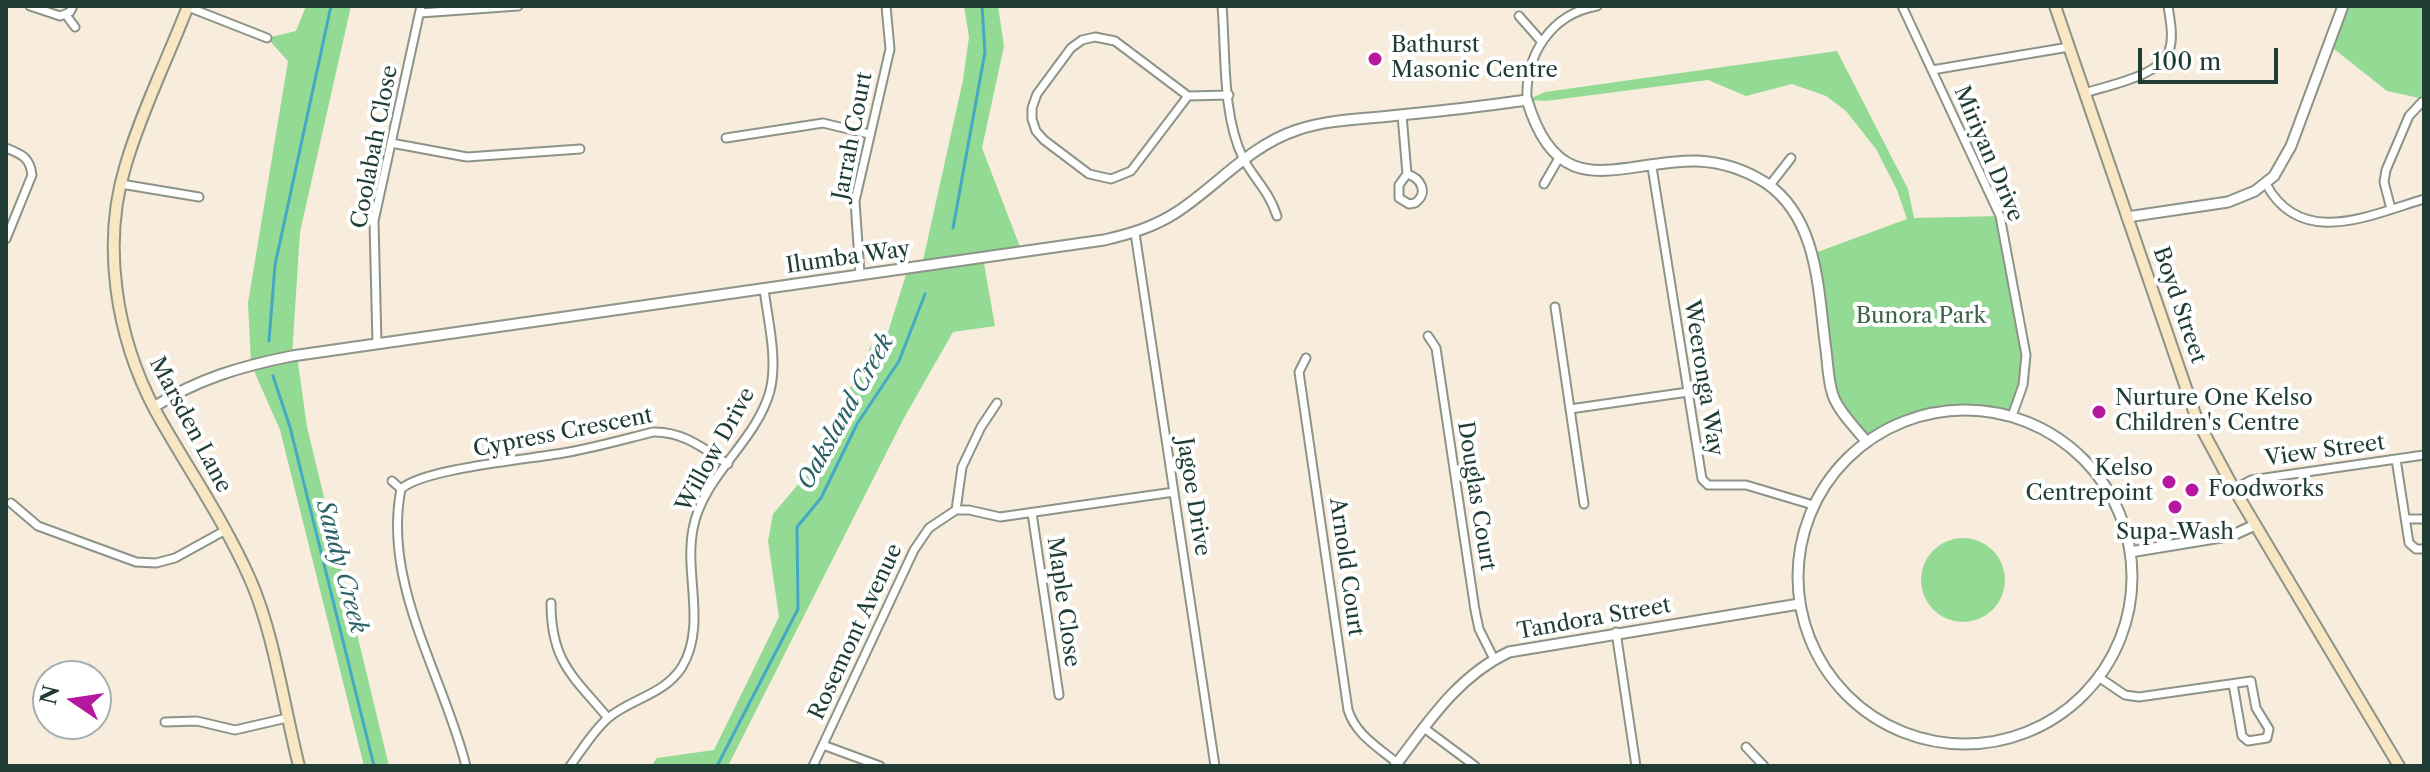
<!DOCTYPE html>
<html>
<head>
<meta charset="utf-8">
<style>
  body { margin:0 }
  #map { position:relative; width:2430px; height:772px; overflow:hidden; background:#f8ecdc; font-family:"Libre Caslon Text",serif }
  canvas { display:block }
  .frame { position:absolute; inset:0; border:8px solid #1f3d34; pointer-events:none }
  .north { position:absolute; left:32px; top:660px; width:80px; height:80px; box-sizing:border-box; background:#fff; border:2px solid #a5b1ae; border-radius:50%; rotate:283deg; font-size:22px; font-weight:700; line-height:32px; text-align:center; color:#1f3d34 }
  .north::after { content:''; display:block; margin:auto; width:28px; height:36px; background:#b5179e; clip-path:polygon(50% 0,100% 100%,50% 72%,0 100%) }
  .scale { position:absolute; left:2138px; top:48px; width:140px; height:36px; box-sizing:border-box; border:4px solid #1f3d34; border-top:0; padding-left:10px; font-size:24px; line-height:28px; white-space:nowrap; color:#1f3d34; -webkit-text-stroke:6px #fff; paint-order:stroke }
</style>
</head>
<body>
<div id="map">
<canvas width="2430" height="772"></canvas>
<div class="frame"></div>
<div class="north">N</div>
<div class="scale">100 m</div>
</div>
<script>
const ctx = document.querySelector('canvas').getContext('2d');
ctx.lineJoin = 'round';
function paint(path, color) {
  ctx.fillStyle = color;
  ctx.fill(path, 'evenodd');
}
function stroke(path, color, width, dash) {
  ctx.strokeStyle = color;
  ctx.lineWidth = width;
  ctx.lineCap = dash ? 'butt' : 'round';
  ctx.setLineDash(dash || []);
  ctx.stroke(path);
}
function label(font, color, halo, rows, align = 'center') {
  ctx.font = font + ' "Libre Caslon Text",serif';
  ctx.lineWidth = 8;
  ctx.setLineDash([]);
  ctx.textBaseline = 'middle';
  ctx.strokeStyle = halo;
  ctx.fillStyle = color;
  for (const [text, x, y, turn = 0] of rows) {
    ctx.save();
    ctx.translate(x, y);
    ctx.rotate((+turn || 0) * Math.PI / 180);
    ctx.textAlign = isNaN(turn) ? turn : align;
    if (halo) ctx.strokeText(text, 0, 0);
    ctx.fillText(text, 0, 0);
    ctx.restore();
  }
}
const green = new Path2D(`
  M306,6H351L300,232L292,356H297L307,427L389,766H364L280,430L251,364L248,303L288,61L267,38L296,31Z
  M964,6H998L1004,46L982,148L1022,252L983,258L995,326L953,332L904,418L728,766H651L657,758L714,750L779,617L768,541L773,514L807,474L872,344L885,342L908,268L922,265L963,80L969,37Z
  M2343,6H2424V99L2387,91L2329,45Z
  M1837,51L1908,189L1914,218L2000,216L2026,364L2012,416C1955,404 1915,411 1867,442L1835,399L1812,254L1907,219L1897,190L1876,149L1846,111L1826,96L1792,84L1746,96L1708,80L1546,101L1527,100L1545,92Z
  M1921 580a42 42 0 1 1 84 0a42 42 0 1 1-84 0Z`);
const stream = new Path2D(`
  M953,228L985,52L982,6
  M269,341L275,265L331,6
  M273,376L290,427L374,766
  M717,766L798,609L797,527L821,498L857,424L899,361L925,294`);
const minor = new Path2D(`
  M30,6L60,16L70,12L73,6
  M1222,6C1226,54 1222,115 1243,158C1254,179 1269,191 1277,216
  M1902,6L2000,216L2026,355L2023,385L2012,416
  M188,7L267,38
  M420,13L518,6
  M66,15L75,27
  M1519,16L1541,41
  M1932,70L2069,47
  M2085,93C2109,85 2160,76 2169,51C2174,37 2170,20 2168,6
  M1188,96L1131,171L1111,179L1089,174L1044,140L1036,131L1032,119V108L1037,94L1071,48L1082,40L1095,37L1115,41L1188,96L1229,95
  M1527,100C1525,55 1551,14 1597,6
  M1402,115L1407,174C1421,178 1429,193 1415,203L1409,204L1399,198V185L1407,174
  M726,138L823,123L869,134
  M391,143L467,157L580,149
  M6,148C21,154 30,157 32,175L6,239
  M1652,167L1702,479L1708,485H1746L1813,505
  M121,184L199,197
  M1544,184L1559,158
  M2266,184C2301,249 2370,215 2424,199
  M1770,185L1791,158
  M2391,209L2384,182L2386,170L2409,116L2422,102
  M1135,233L1215,766
  M860,274L855,201L890,49L886,6
  M1555,307L1584,504
  M1428,336L1436,348L1475,610L1479,629L1494,659
  M377,344L374,221L421,6
  M1306,358L1299,372L1348,710C1356,735 1378,747 1397,763
  M1570,409L1688,392
  M2396,459L2409,543L2416,549H2424
  M392,481L401,489
  M2234,489L2251,480L2424,455
  M11,503L38,526L136,562L156,563L175,558L224,531
  M956,510L962,467L981,427L997,403
  M1032,513L1059,695
  M2406,519H2424
  M551,603C551,662 573,676 608,718
  M1616,632L1636,766
  M2100,678L2125,695L2139,697L2251,681L2256,708L2269,729L2267,738L2248,741L2242,736L2233,684
  M165,722L197,721L235,730L287,718
  M1424,728L1475,766
  M823,745L880,766
  M1746,747L1764,766
  M466,766C444,677 382,584 401,489C424,468 533,459 569,452C597,447 625,439 653,432C683,431 704,449 728,464
  M570,766C582,750 593,731 608,718C632,698 664,695 682,667C707,625 684,574 693,529C702,477 756,442 770,391C778,359 768,321 764,289
  M813,766L914,550L929,528L956,510H969L1000,517L1174,492`);
const tertiary = new Path2D(`
  M2127,217L2228,202L2255,191L2274,176L2291,146L2343,6
  M154,407C197,379 242,366 292,356L1104,240C1130,234 1154,227 1177,212C1218,185 1249,146 1297,130C1329,119 1366,119 1400,115C1442,111 1485,106 1527,100C1559,207 1619,160 1697,161C1723,162 1744,169 1766,183C1819,219 1818,292 1826,350C1828,365 1828,384 1834,398C1841,414 1856,429 1867,442
  M1798 577a167 167 0 1 1 334 0a167 167 0 1 1-334 0Z
  M2130,552L2233,535L2255,525
  M1395,766C1428,722 1458,676 1509,652L1799,604`);
const secondary = new Path2D(`
  M188,6C168,58 142,110 126,164C101,244 116,336 155,410C186,466 224,520 250,579C274,633 284,707 299,766
  M2055,6L2197,420L2234,489L2399,766`);
const markers = [
  [1375,59,8,"#b5179e"],
  [2099,412,8,"#b5179e"],
  [2169,482,8,"#b5179e"],
  [2192,490,8,"#b5179e"],
  [2175,507,8,"#b5179e"]
];
const poiNames = [
  ["Bathurst",1391,46],
  ["Masonic Centre",1391,71],
  ["Nurture One Kelso",2115,399],
  ["Children's Centre",2115,424],
  ["Kelso",2153,469,"right"],
  ["Centrepoint",2153,494,"right"],
  ["Foodworks",2208,490],
  ["Supa-Wash",2175,533,"center"]
];
const streetNames = [
  ["Jarrah Court",853,136,-79],
  ["Coolabah Close",375,147,-79],
  ["Miriyan Drive",1988,154,67],
  ["Ilumba Way",848,258,-8],
  ["Boyd Street",2179,305,71],
  ["Weeronga Way",1703,378,81],
  ["Marsden Lane",190,425,62],
  ["Cypress Crescent",563,433,-11],
  ["Willow Drive",716,450,-61],
  ["View Street",2325,451,-8],
  ["Douglas Court",1476,496,81],
  ["Jagoe Drive",1193,497,81],
  ["Arnold Court",1346,567,82],
  ["Maple Close",1063,602,82],
  ["Tandora Street",1594,619,-10],
  ["Rosemont Avenue",856,632,-65]
];
const parkNames = [
  ["Bunora Park",1921,317]
];
const waterNames = [
  ["Oaksland Creek",846,412,-61],
  ["Sandy Creek",341,567,75]
];
paint(green, '#93da95');
stroke(stream, '#44aac4', 3);
stroke(minor, '#8c9488', 11);
stroke(tertiary, '#8c9488', 13);
stroke(secondary, '#8c9488', 14);
stroke(minor, '#fff', 7);
stroke(tertiary, '#fff', 9);
stroke(secondary, '#f9e7c3', 10);
for (const [x, y, r, color] of markers) {
  const dot = new Path2D();
  dot.arc(x, y, r, 0, 2 * Math.PI);
  ctx.fillStyle = color;
  ctx.fill(dot);
  stroke(dot, '#fff', 3);
}
label('22px', '#1f3d34', '#fff', poiNames, 'left');
label('22px', '#1f3d34', '#fff', streetNames);
label('22px', '#3c644c', '#fff', parkNames);
label('italic 24px', '#2c6366', '#fff', waterNames);
</script>
</body>
</html>
